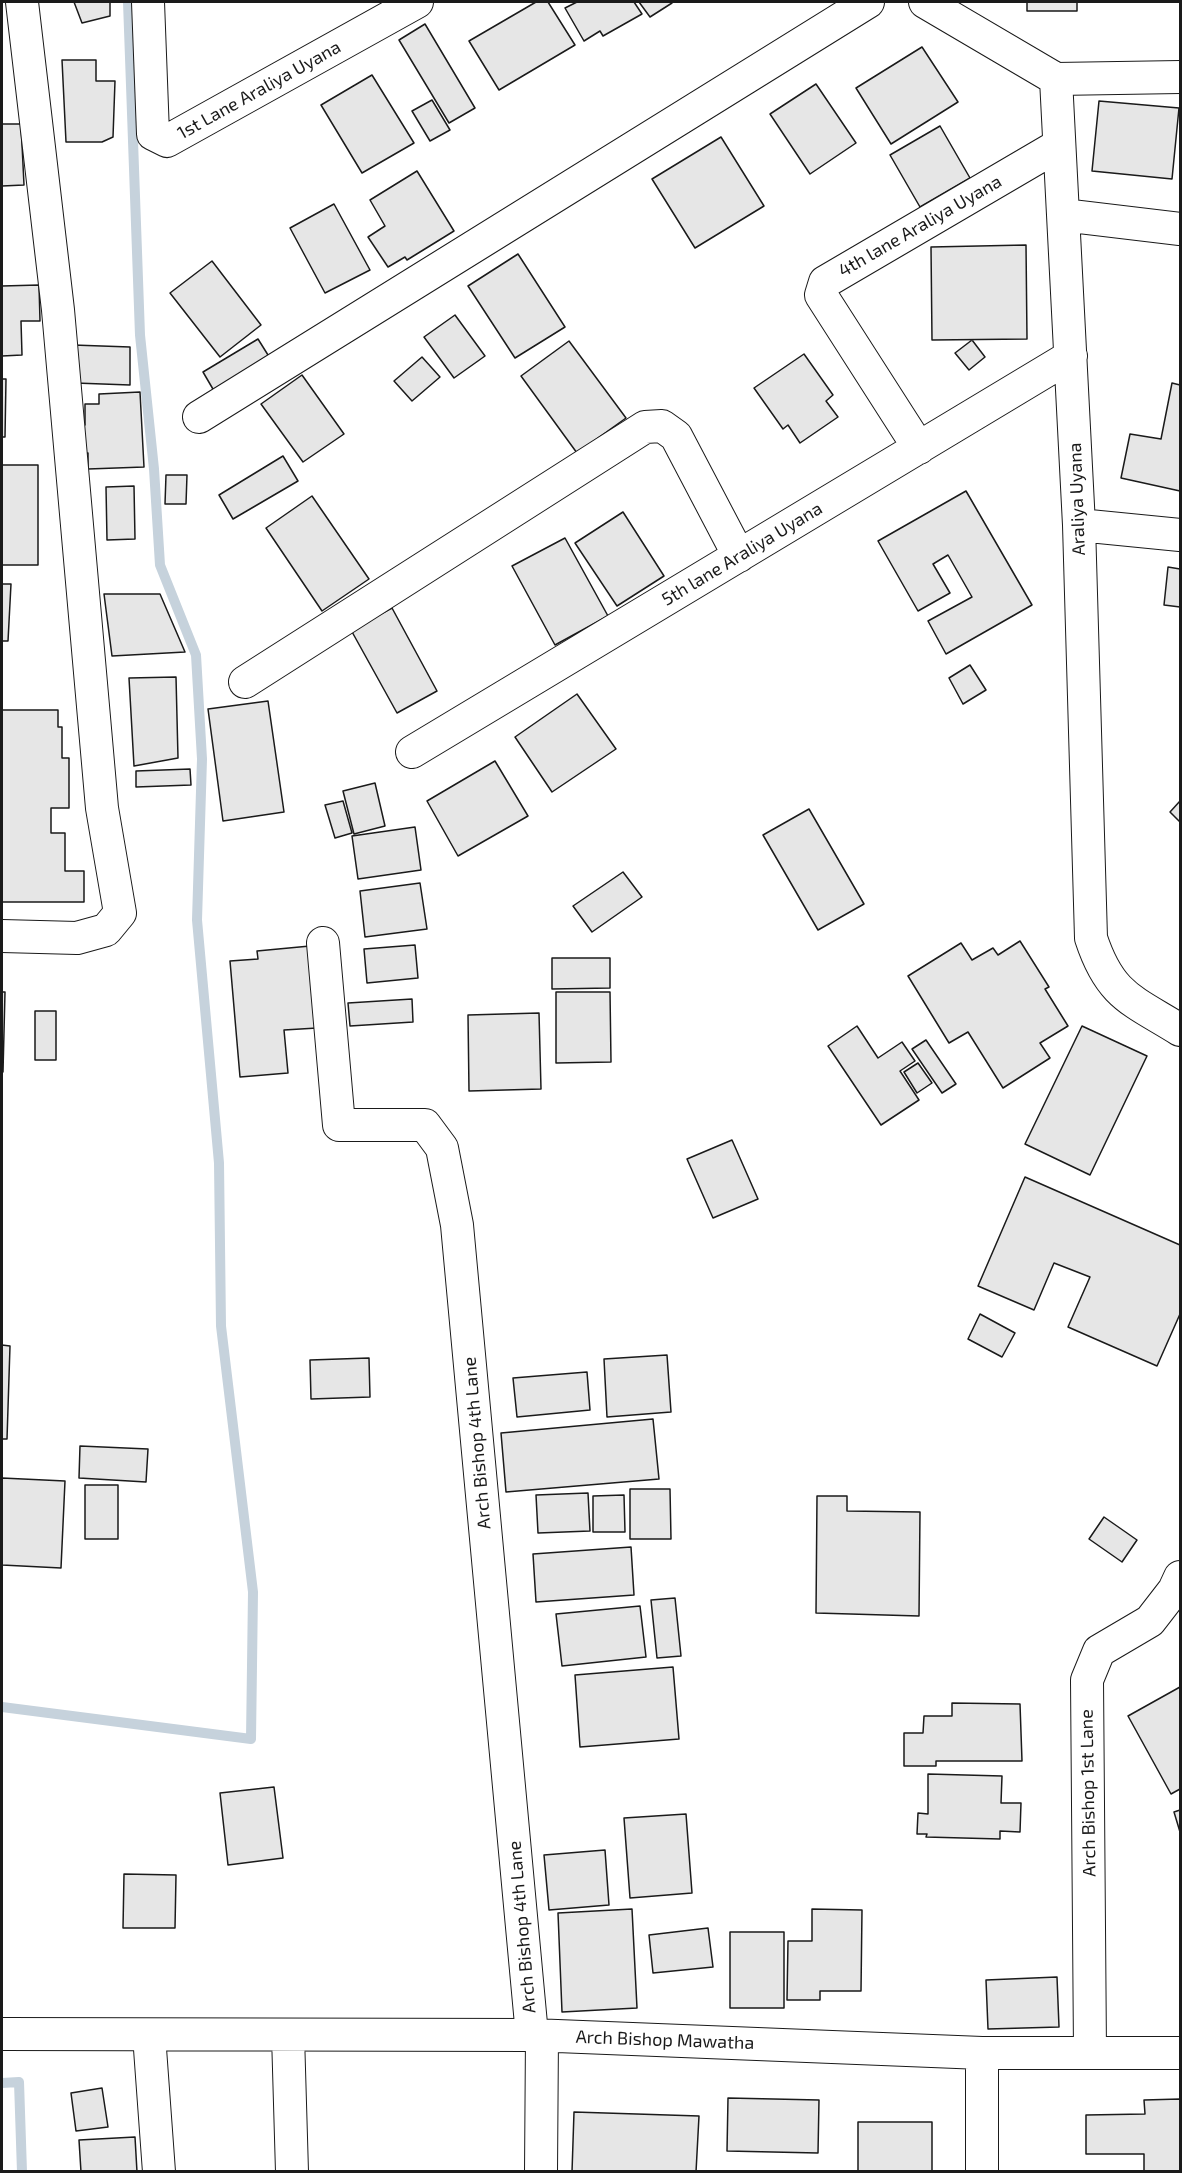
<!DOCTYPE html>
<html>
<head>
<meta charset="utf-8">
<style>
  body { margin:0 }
  #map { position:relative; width:1182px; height:2173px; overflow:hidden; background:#fff; font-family:"Exo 2",sans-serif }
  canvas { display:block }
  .frame { position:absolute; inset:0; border:3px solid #1a1a1a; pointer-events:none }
</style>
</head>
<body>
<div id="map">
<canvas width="1182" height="2173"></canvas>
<div class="frame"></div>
</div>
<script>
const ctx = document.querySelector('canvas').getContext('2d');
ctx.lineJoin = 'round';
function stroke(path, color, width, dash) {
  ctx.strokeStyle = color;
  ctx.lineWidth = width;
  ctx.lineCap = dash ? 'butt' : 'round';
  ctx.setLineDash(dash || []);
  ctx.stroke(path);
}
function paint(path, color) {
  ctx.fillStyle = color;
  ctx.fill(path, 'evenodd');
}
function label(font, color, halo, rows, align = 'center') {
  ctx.font = font + ' "Exo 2",sans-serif';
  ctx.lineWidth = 4.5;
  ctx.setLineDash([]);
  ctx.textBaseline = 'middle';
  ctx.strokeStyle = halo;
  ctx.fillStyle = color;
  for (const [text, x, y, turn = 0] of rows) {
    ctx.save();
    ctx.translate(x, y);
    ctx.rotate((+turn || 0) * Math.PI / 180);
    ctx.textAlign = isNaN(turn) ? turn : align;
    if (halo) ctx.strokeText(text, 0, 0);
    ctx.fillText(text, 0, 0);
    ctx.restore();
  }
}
const stream = new Path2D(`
  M2,1707L251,1739L253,1592L221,1326L219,1163L197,920L202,759L196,655L160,565L154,469L140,335L128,2
  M2,2083L19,2082L22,2172`);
const building = new Path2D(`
  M74,2H110V16L82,23Z
  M536,2H548L575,45L499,90L469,41Z
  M577,2H634L642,14L603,36L600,31L584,41L565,8Z
  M639,2H671L672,3L650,17Z
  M1027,2H1077V11H1027Z
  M425,24L475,108L449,123L399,40Z
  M922,47L958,102L891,144L856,88Z
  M62,60H96V81H115L113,137L102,142H66Z
  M372,75L414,143L362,173L321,105Z
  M816,84L856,143L810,174L770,114Z
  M432,100L450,130L430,141L412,111Z
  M1099,101L1179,108L1172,179L1092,171Z
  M2,124H21L24,185L2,186Z
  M940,126L970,178L920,207L890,155Z
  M721,137L764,206L695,248L652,179Z
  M417,171L454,231L407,260L405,257L388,267L368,237L385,226L370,200Z
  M334,204L370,270L325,293L290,228Z
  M1026,245L1027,339L932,340L931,247Z
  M518,254L565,327L515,358L468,286Z
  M212,261L261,325L220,357L170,293Z
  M39,285L40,321H21L22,355L2,356V286Z
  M455,315L485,356L454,378L424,337Z
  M258,339L273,363L217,396L203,372Z
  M972,340L985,357L969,370L955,353Z
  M569,341L626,418L577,453L521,376Z
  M73,345L130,347V385L75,383Z
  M804,354L833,395L826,401L838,417L800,443L788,425L783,429L754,388Z
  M422,357L440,377L412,401L394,381Z
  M302,375L344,434L303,462L261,404Z
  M2,379H6L5,437H2Z
  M1172,383L1180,385V491L1121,478L1130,434L1161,439Z
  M140,392L144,467L88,469V453L72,454L71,426L85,425V404H99V394Z
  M283,456L298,481L233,519L219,495Z
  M2,465H38V565H2Z
  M166,475H187L186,504H165Z
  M134,486L135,539L107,540L106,487Z
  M966,491L1032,605L946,654L928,621L972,597L948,555L933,564L950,593L918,611L878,541Z
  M312,496L369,579L322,611L266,528Z
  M623,512L664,576L617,606L575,543Z
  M565,538L608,616L555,645L512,566Z
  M1168,567L1180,569V607L1164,605Z
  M2,584H11L8,641H2Z
  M104,594H160L185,652L112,656Z
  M392,608L437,691L397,713L351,630Z
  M970,665L986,690L963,704L949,678Z
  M176,677L178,758L134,766L129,678Z
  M577,694L616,749L552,792L515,737Z
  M268,701L284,812L223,821L208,709Z
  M2,710H58V727H62V758H69V808H51V833H65V871H84V902H2Z
  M495,761L528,816L458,856L427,801Z
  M190,769L191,785L136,787V771Z
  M375,783L385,826L354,834L343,791Z
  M343,801L352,833L335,838L325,805Z
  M1180,801V822L1170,812Z
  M809,809L864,904L818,930L763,835Z
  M415,827L421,870L358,879L352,836Z
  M623,872L642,897L592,932L573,906Z
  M420,883L427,929L365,937L360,891Z
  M1020,941L1049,987L1045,989L1068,1026L1040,1043L1050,1058L1003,1088L968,1032L949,1043L908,976L961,943L972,960L993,948L998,955Z
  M415,945L418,978L367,983L364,949Z
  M310,946L317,1028L284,1030L288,1073L240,1077L230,961L258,959L257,951Z
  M552,958H610V988L552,989Z
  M2,992H5L3,1072H2Z
  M556,992H610L611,1062L556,1063Z
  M412,999L413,1022L350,1026L348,1003Z
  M35,1011H56V1060H35Z
  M539,1013L541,1089L469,1091L468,1015Z
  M857,1026L878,1058L902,1042L915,1061L900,1071L919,1100L881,1125L828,1046Z
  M1082,1026L1147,1056L1090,1175L1025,1144Z
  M926,1040L956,1084L942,1093L912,1049Z
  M918,1063L932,1083L917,1093L904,1072Z
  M732,1140L758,1199L713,1218L687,1159Z
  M1025,1177L1180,1245V1314L1157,1366L1068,1327L1090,1277L1054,1263L1034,1310L978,1286Z
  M980,1314L1015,1333L1002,1357L968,1339Z
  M2,1345L10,1346L7,1439H2Z
  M667,1355L671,1412L607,1417L604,1359Z
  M369,1358L370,1397L311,1399L310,1360Z
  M587,1372L590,1410L517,1417L513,1378Z
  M653,1419L659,1479L506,1492L501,1433Z
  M80,1446L148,1449L146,1482L79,1478Z
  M2,1478L65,1481L61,1568L2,1565Z
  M85,1485H118V1539H85Z
  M630,1489H670L671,1539H630Z
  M588,1493L590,1531L538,1533L536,1495Z
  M624,1495L625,1532H593V1496Z
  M817,1496H847V1511L920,1512L919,1616L816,1613Z
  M1104,1517L1137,1540L1122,1562L1089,1539Z
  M631,1547L634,1595L536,1602L533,1554Z
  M675,1598L681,1656L657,1658L651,1600Z
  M640,1606L646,1657L562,1666L556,1614Z
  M673,1667L679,1739L580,1747L575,1675Z
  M1180,1687V1789L1171,1794L1128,1716Z
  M952,1703L1020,1704L1022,1761H936V1766H904V1733H923L924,1716H952Z
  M928,1774L1002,1776L1001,1803H1021L1020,1832L1000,1831V1839L926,1837L927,1834H917L918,1813L928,1814Z
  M274,1787L283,1858L228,1865L220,1793Z
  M1180,1810V1832L1174,1812Z
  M686,1814L692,1893L630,1898L624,1818Z
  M605,1850L609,1905L549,1910L544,1855Z
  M124,1874L176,1875L175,1928H123Z
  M632,1909L637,2008L562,2012L558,1913Z
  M812,1909L862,1910L861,1991H820V2000H787L788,1941H812Z
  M708,1928L713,1967L653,1973L649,1935Z
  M730,1932H784V2008H730Z
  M1057,1977L1059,2027L988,2029L986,1980Z
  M102,2088L108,2127L76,2131L71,2093Z
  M728,2098L819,2100L818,2153L727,2151Z
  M1180,2099V2172H1144V2154H1086V2115L1145,2114L1144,2100Z
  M574,2112L699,2116L696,2172H572Z
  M858,2122H932V2172H858Z
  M135,2137L137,2172H81L79,2140Z`);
const street = new Path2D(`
  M148,2L153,134L167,141L417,2
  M925,2L1056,79L1079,525L1091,938C1110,996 1132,1000 1180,1030
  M1056,79L1180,77
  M1063,215L1180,229
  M199,417L868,2
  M919,448L821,295L825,282L1059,145
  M1079,525L1180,535
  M245,682L645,427L662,426L676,436L739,556
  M412,752L1071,356
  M2,936L77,938L106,930L120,913L102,808L58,310L22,2
  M323,943L339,1125H425L442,1148L457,1225L532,2035
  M2,2034L532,2035L982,2053H1180
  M149,2035L159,2172
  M288,2035L292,2172
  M1090,2051L1087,1680L1099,1651L1150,1621L1174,1590L1180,1577
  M982,2053V2172
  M541,2172L542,2035`);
const streetNames = [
  ["1st Lane Araliya Uyana",259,90,-29],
  ["4th lane Araliya Uyana",920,226,-30],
  ["Araliya Uyana",1077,499,-92],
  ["5th lane Araliya Uyana",742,554,-31],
  ["Arch Bishop 4th Lane",477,1443,-95],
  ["Arch Bishop 1st Lane",1088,1793,-91],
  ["Arch Bishop 4th Lane",522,1927,-95],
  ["Arch Bishop Mawatha",665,2040,2]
];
stroke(stream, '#c6d2dc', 10);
paint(building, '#e6e6e6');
stroke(building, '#1a1a1a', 1.5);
stroke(street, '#1a1a1a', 34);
stroke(street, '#fff', 32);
label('18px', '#1a1a1a', '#fff', streetNames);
</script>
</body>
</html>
